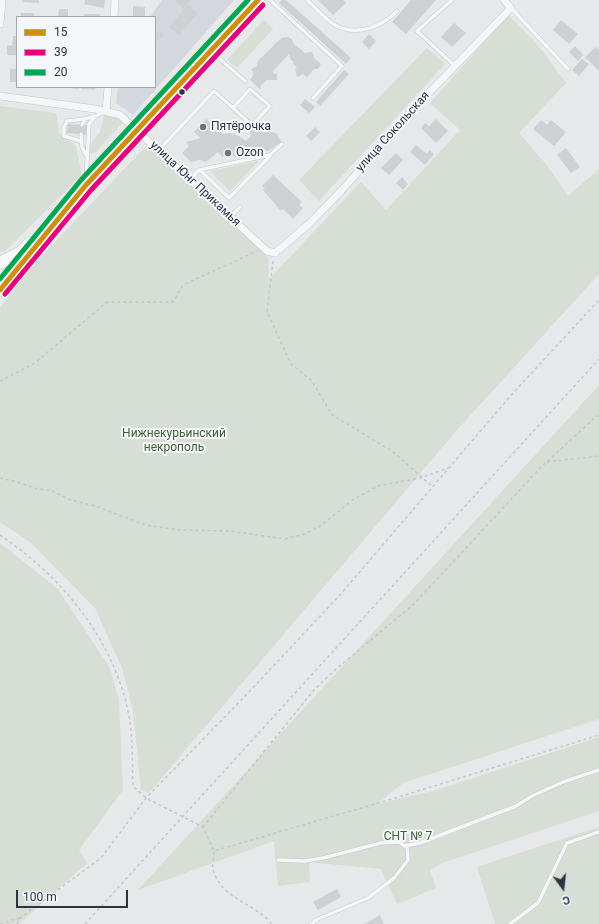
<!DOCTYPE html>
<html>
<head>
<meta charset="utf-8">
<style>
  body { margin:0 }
  #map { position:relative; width:599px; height:924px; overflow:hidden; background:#e6e8ea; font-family:Roboto,sans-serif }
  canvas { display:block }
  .legend { position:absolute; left:16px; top:16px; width:140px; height:72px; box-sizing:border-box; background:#f4f6f9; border:1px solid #a4a8b1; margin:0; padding:5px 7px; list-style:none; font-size:12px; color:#2b3445 }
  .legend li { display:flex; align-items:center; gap:8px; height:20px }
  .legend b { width:20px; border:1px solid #a4a8b1 }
  .north { position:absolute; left:543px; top:868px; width:40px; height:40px; -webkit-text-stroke:3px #f4f6f9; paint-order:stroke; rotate:165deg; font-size:11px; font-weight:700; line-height:16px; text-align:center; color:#2b3445 }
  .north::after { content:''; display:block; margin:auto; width:14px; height:18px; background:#2b3445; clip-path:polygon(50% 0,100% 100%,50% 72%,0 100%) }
  .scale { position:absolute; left:16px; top:890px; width:112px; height:18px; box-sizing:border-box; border:2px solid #2b3445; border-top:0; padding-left:5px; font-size:12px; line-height:14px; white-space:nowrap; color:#2b3445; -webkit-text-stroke:3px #f4f6f9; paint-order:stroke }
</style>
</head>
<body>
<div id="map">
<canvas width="599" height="924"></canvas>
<ul class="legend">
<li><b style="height:5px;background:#ce8f0e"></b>15</li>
<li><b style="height:5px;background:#e5007d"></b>39</li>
<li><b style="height:5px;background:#00a651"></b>20</li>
</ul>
<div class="north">С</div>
<div class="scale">100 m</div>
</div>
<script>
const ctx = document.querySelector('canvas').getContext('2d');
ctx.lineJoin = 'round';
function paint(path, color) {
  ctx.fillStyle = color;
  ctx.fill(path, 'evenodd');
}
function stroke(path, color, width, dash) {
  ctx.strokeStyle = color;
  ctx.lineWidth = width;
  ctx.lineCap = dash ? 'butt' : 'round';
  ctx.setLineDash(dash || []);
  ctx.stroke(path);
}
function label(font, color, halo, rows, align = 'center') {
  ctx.font = font + ' Roboto,sans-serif';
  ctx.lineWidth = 4;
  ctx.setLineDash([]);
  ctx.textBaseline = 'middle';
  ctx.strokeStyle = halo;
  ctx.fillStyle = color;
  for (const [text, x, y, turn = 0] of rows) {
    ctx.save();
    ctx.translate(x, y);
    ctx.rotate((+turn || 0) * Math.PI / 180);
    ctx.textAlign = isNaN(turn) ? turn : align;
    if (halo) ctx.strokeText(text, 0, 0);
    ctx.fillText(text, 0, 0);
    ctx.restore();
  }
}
const built = new Path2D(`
  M162,0H234L133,115L116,103L118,87H155V17H150Z`);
const green = new Path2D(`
  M508,15L538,45L566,83L519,133L546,164L568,196L599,169V274L457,430L149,793L141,790L133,710L122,668L95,608L30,542L0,522V307L33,265L147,145L268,257L269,279L361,182L386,210L460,130L430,103Z
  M264,20L273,29L237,68L227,60Z
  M427,48L445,64L319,201L299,180Z
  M0,106L56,113L59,133L76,146L82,175L5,251L0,252Z
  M104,115L122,118L124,121L96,152L90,153L89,146L100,132Z
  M142,141L63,223L0,296V293L62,221L135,145Z
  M259,161L230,191L210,171Z
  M599,385V719L403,783L377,804L437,790L599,737V811L442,863L430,870L436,888L397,904L381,869L309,862L310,882L278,886L274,841L138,890Z
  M0,543L58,589L110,668L119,701L123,790L79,850L87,863L19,924H0Z
  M599,827V924H495L477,867Z`);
const building = new Path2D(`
  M23,0H39V3L22,2Z
  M85,0H105L104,8L84,4Z
  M174,0H190L184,9Z
  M282,0H286L351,58L346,64L279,3Z
  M318,0H343L346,3L333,15Z
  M411,0H436L406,34L392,22Z
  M188,5L198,13L179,35L169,27Z
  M133,6L145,7V17H133Z
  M59,9H68V17H58Z
  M21,13H34V17H21Z
  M84,14H100V17H84Z
  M561,20L578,34L569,44L553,30Z
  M454,23L466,33L452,47L441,37Z
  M162,31L164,37L155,41V33Z
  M369,34L376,41L369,49L362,42Z
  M13,36H17V55H7V45L12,46Z
  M288,37L292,39L294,44L305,53L312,52L314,58L321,64L318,69H314L307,77L303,74L297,77L295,69L297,67L293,64L294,62L291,60L289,54L273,71L274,74H277V80H267L261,85V90L250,80L254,74L251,69L256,67L259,60L277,42L282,38Z
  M575,46L583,55L578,61L569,52Z
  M596,47L599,50V71L585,57Z
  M582,59L589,64L579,76L572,70Z
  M10,69H17V82H10Z
  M344,70L349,74L320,106L316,102Z
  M60,87H79V89Z
  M81,87H96L95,90L81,89Z
  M305,99L315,107L309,113L300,105Z
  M206,119L223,134L231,133L239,136L246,141L251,136L249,131L263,128L277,134L281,142L268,151L263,149L253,152L249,147L236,157L231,155L222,157L218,152L206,162L200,160L191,162L182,153L189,146L186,142L201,138L194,132Z
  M436,119L448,131L436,143L421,128L425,123L429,126Z
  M541,120L547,125L551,120L566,132L554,146L533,129Z
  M68,124L88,125L87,135L67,133Z
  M315,127L320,132L311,141L306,136Z
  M416,145L427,154L430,150L434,154L425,165L410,152Z
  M566,148L580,167L571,173L557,155Z
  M396,153L403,160L389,175L381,168Z
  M273,175L302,202L299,205L303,208L293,219L283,209L281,211L263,190L265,188L262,186Z
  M402,177L408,184L403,190L396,183Z
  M337,889L341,897L318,910L313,902Z
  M380,915L384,924H364Z`);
const path = new Path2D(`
  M153,125L157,130
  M273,261L267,312L291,364L312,381L332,415L392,451L433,487
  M0,381L35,363L107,302H173L183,285L257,251
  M547,462L599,456
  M0,478L21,483L37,489L50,490L71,500L95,506L146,525L179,530L230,531L285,539L305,534L322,525L351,501L378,486L420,478L448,468
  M0,535C64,578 118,645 130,722C133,743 132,765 133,786L146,798L203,827L214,851L392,799L599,735
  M203,827L314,690L335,670L414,604L541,467L599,414
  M214,852C214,857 212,865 213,870C222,900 255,903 272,924
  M0,924L20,918
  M17,924L20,918L101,858L146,798L249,692L339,596L514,392L599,300
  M85,924L599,359`);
const service = new Path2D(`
  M270,0L342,66L313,98
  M307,0C316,8 325,19 335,25C356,37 382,27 397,11
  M452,0L417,31L454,65
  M511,8L568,69
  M213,53L245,81
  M82,125L85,119L95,116
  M81,134L82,147L86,155
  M80,141L64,136V128L67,121L85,119
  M158,151L214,91L252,125L270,106L250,89L233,108
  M200,170L229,198L270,156
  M190,180L199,170L270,155L282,144
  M86,181L89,124L96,116L103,112
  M230,217L240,207
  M278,860L304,861L323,858L381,843L400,842L404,846L420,843L516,806L532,796L563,782L599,770
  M311,924L318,919L368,898L394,878L408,860L407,845
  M510,924L538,903L567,843L599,832`);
const minor = new Path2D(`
  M114,17L115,0
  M0,24L2,0
  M0,96L95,109L120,115L267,251L275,253L310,223L341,191L422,100L511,8L504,0
  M106,111L108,87`);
const primary = new Path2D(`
  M0,263L21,252L30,243
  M0,290L86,185L258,0`);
const bus1 = new Path2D(`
  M0,290L86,185L258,0`);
const bus2 = new Path2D(`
  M5,294L91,190L263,5`);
const bus3 = new Path2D(`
  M0,279L81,180L248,0`);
const markers = [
  [182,92,3.5,"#2b3445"],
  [203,127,4,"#6c737f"],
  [228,153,4,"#6c737f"]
];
const poiNames = [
  ["Пятёрочка",211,127],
  ["Ozon",236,153]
];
const streetNames = [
  ["улица Сокольская",393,132,-48],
  ["улица Юнг Прикамья",195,184,43]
];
const parkNames = [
  ["Нижнекурьинский",174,434],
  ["некрополь",174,448],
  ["СНТ № 7",408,837]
];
paint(built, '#d4d7dd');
paint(green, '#d6ded6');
paint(building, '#ced0d3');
stroke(service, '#c4c6c8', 4.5);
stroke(minor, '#c4c6c8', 8);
stroke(primary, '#c2c5c8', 13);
stroke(path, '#c5c6ca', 1.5, [3, 3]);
stroke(service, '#f5f6f7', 3.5);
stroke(minor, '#f5f6f7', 7);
stroke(primary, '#f8f8f8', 12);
stroke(bus1, '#ce8f0e', 5);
stroke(bus2, '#e5007d', 5);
stroke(bus3, '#00a651', 5);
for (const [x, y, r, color] of markers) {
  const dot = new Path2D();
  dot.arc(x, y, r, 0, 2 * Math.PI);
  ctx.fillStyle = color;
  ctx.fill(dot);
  stroke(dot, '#f4f6f9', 1.5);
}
label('12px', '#2b3445', '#f4f6f9', poiNames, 'left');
label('12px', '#2b3445', '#f4f6f9', streetNames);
label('12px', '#3f6138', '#f4f6f9', parkNames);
</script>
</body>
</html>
